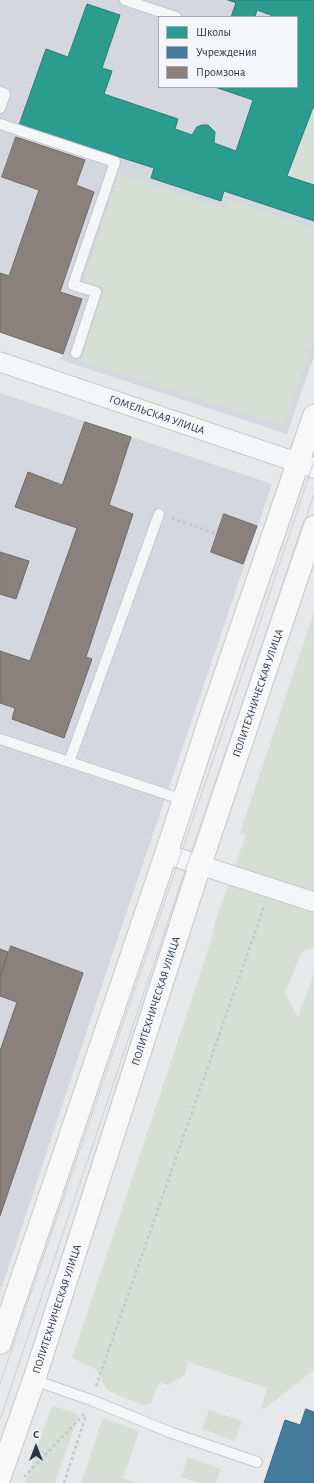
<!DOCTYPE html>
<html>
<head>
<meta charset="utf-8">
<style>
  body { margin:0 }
  #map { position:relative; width:314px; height:1483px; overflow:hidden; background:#e6e8ea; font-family:"Alegreya Sans",sans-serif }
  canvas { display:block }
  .legend { position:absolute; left:158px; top:16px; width:140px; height:72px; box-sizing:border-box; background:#f4f6f9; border:1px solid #a4a8b1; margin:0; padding:5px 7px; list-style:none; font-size:12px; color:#2b3445 }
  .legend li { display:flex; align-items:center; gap:8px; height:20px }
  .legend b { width:20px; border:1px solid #a4a8b1 }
  .north { position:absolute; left:16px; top:1427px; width:40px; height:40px; -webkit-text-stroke:3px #f4f6f9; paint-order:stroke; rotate:0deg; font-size:11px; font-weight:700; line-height:16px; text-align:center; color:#2b3445 }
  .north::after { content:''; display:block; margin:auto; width:14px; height:18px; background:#2b3445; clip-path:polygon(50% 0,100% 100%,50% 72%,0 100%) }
</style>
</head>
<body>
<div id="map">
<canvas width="314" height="1483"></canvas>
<ul class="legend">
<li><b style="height:11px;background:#2a9d8f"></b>Школы</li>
<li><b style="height:11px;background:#457b9d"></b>Учреждения</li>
<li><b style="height:11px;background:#8a817c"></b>Промзона</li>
</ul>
<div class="north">С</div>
</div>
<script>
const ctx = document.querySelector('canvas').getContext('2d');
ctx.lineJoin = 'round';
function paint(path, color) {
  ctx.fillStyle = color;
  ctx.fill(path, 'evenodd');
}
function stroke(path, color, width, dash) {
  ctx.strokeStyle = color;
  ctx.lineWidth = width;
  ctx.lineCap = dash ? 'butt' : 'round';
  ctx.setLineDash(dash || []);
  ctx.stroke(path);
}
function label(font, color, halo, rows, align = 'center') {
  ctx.font = font + ' "Alegreya Sans",sans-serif';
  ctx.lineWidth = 4;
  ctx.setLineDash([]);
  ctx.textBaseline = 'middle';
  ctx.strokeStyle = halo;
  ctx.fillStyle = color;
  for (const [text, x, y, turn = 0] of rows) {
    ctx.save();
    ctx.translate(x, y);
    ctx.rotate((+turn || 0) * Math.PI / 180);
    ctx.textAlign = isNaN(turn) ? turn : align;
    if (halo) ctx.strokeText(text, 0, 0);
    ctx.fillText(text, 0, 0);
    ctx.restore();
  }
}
const built = new Path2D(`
  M0,0H314V356L287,434L61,360L63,354L0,332ZM159,17H297V87H159Z
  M0,393L272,484L111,958L0,1293Z`);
const green = new Path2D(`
  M312,108L314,109V185L287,176Z
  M119,174L226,209L228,200L314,228V340L284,426L81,361L105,287L84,281Z
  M314,612V948L302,951L285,993L298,1017L314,974V1370L264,1409L261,1408L267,1388L188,1362L184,1376L168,1385L159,1382L151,1404L144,1405L117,1395L106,1389L96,1369L72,1358L178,1041L211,940L216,920L246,835L240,833Z
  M52,1406L79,1414L55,1483H25Z
  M209,1410L242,1421L235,1441L202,1429Z
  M103,1418L139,1431L123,1478L137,1483H81Z
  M188,1457L221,1469L216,1483H200L181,1477Z`);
const schools = new Path2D(`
  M228,0H314V105L287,176L314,185V221L224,191L221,201L151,178L154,168L19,125L46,49L68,57L87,4L120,15L102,68L112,71L104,94L178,119L175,129L192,135L197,127L202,125H208L215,132L214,143L236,151L253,100L215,87H297V17H276L257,10L255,17H231L236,3Z`);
const public = new Path2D(`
  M306,1409L314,1412V1483H264L285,1420L300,1425Z`);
const industry = new Path2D(`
  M16,137L85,160L76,185L94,192L60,292L82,299L63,354L0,332V273L9,276L39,190L2,177Z
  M85,422L131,437L109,505L133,514L86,657L92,659L64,738L12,719L15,708L0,703V651L30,661L77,528L15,507L28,472L62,485Z
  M224,514L257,526L243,564L211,552Z
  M0,552L29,561L16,599L0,594Z
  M11,946L83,973L0,1216V1051L17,1002L0,996V979Z
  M0,949L8,952L0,976Z`);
const path = new Path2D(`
  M172,518L217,534
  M96,1386L264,907
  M24,1477L85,1413
  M64,1483L86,1415`);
const lane = new Path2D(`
  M125,0L176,17
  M0,92L5,94L0,108
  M0,124L115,162L73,285L96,292L76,353
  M0,739L184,800
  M69,762L159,514
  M34,1380L91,1400L172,1433L257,1462`);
const street = new Path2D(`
  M0,362L314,468
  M166,854L314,902`);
const secondary = new Path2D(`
  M0,1343L166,854L211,716L314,416
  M0,1476L34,1380L200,865L314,527`);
const tram = new Path2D(`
  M0,1384L254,640L314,461
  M0,1420L188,862L314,494`);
const streetNames = [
  ["ГОМЕЛЬСКАЯ УЛИЦА",157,415,19],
  ["ПОЛИТЕХНИЧЕСКАЯ УЛИЦА",258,693,-71],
  ["ПОЛИТЕХНИЧЕСКАЯ УЛИЦА",156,1001,-72],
  ["ПОЛИТЕХНИЧЕСКАЯ УЛИЦА",57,1309,-72]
];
paint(built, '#d4d7dd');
paint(green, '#d6ded6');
paint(schools, '#2a9d8f');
stroke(schools, '#2a7e79', 1);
paint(public, '#457b9d');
stroke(public, '#3d6683', 1);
paint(industry, '#8a817c');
stroke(industry, '#6e6a6c', 1);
stroke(lane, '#c4c6c8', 12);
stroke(street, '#c4c6c8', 21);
stroke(secondary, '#c4c6c8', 24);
stroke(path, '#c5c6ca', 2.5, [3, 3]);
stroke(lane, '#f5f6f7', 10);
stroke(street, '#f5f6f7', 19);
stroke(secondary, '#f8f8f8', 22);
stroke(tram, '#cecfd2', 1);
label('11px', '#2b3445', '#f4f6f9', streetNames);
</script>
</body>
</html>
